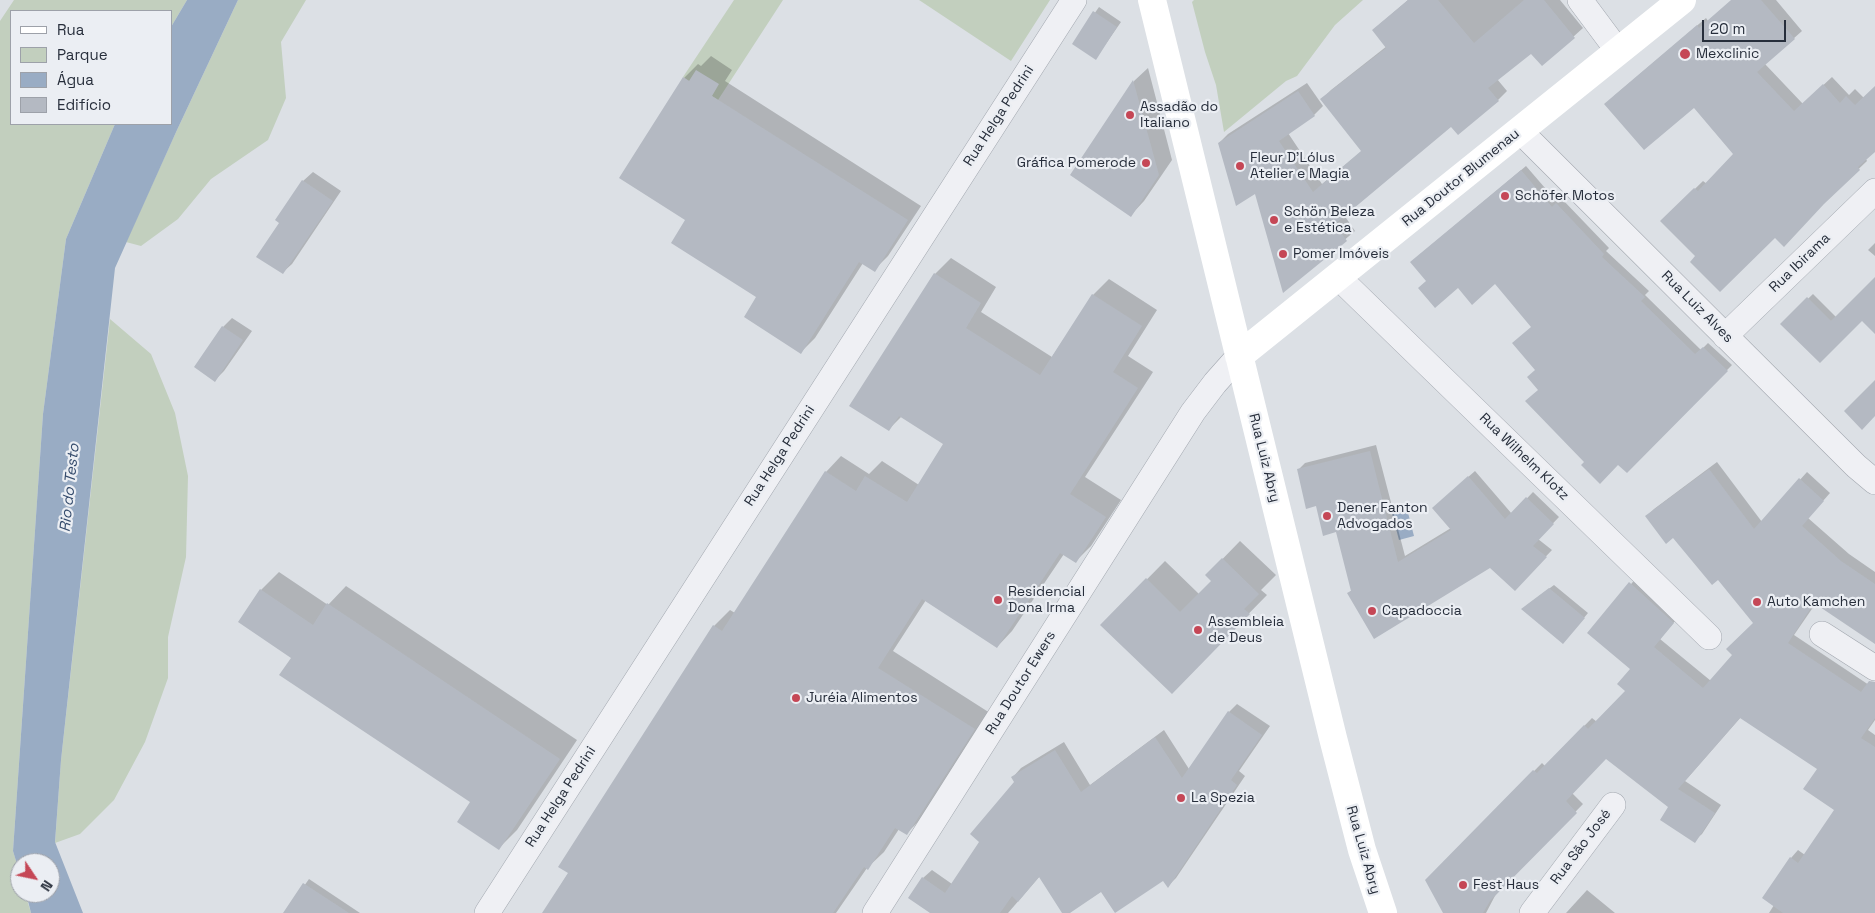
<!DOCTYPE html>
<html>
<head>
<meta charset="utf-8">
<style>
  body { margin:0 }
  #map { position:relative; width:1875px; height:913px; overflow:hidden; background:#dce0e5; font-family:"Space Grotesk",sans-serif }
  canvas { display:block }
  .legend { position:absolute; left:10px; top:10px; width:162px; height:115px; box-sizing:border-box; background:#ebeef3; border:1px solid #9da1a9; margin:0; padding:6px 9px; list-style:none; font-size:15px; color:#272e3b }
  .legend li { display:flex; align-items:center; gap:10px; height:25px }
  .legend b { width:25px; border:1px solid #9da1a9 }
  .north { position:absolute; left:10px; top:853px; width:50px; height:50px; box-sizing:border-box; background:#ebeef3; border:1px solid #9da1a9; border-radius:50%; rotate:124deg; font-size:14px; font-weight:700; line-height:20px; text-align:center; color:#272e3b }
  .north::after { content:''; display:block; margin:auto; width:18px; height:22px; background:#c54756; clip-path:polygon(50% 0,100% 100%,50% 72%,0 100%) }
  .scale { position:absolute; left:1702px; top:20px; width:84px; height:22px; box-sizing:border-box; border:2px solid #272e3b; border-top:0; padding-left:6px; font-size:15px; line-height:18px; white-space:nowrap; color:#272e3b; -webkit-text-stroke:4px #ebeef3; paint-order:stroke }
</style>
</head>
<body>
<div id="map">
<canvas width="1875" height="913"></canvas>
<ul class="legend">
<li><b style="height:6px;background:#fff"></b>Rua</li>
<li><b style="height:14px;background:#c2cfbe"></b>Parque</li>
<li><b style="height:14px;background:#99acc4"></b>Água</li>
<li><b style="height:14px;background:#b4b9c2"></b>Edifício</li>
</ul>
<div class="north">N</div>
<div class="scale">20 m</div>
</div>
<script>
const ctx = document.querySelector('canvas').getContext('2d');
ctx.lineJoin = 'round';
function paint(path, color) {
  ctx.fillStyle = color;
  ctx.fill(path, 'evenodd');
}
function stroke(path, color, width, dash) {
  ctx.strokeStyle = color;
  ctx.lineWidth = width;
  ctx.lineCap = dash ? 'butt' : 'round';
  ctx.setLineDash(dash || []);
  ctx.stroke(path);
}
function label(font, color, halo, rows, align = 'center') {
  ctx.font = font + ' "Space Grotesk",sans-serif';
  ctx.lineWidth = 4.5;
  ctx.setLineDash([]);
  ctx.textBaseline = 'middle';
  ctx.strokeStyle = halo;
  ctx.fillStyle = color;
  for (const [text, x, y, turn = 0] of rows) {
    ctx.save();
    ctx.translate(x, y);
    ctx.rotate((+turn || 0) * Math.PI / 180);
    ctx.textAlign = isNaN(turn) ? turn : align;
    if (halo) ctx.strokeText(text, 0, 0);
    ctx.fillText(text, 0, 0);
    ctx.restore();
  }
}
const green = new Path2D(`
  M14,0H187L171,27V11H11V124H115L66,239L43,414L13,851L20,874V893H25L31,913H0V21Z
  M238,0H306L281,42L286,98L268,140L211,179L178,219L141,246L126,242L177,130Z
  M734,0H783L718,100L683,77Z
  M919,0H1050L1011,61Z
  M1194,0H1363L1335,25L1297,76L1286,81L1224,132L1216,85L1205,52L1192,2Z
  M110,319L151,354L175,413L188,476L186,557L168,637V678L145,742L114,800L80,834L55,843L61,760Z`);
const water = new Path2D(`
  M187,0H238L177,130L115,268L61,760L55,842L83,913H31L26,893H50V863H20V874L13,851L43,414L66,239L115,124H171V27Z
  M1406,505L1414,536L1399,540L1391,510Z`);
const shadow = new Path2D(`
  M1408,0H1560L1583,28L1542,65L1531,52L1497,79L1507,91L1498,100L1458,133L1451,125L1344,215L1355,231L1284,291L1256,192L1219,143L1228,134L1307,83L1323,106L1314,115L1288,133L1322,184L1362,151L1322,99L1331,90L1387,46L1373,30Z
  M1732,0H1776L1802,31L1765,64L1803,104L1832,77L1849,95L1855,89L1864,98L1875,87V150L1866,159L1867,161L1828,198L1775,236L1697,256L1662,221L1703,181L1707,184L1735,154L1694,106L1614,96L1706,18L1708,21Z
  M1099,7L1121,22L1096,58L1074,43Z
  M711,56L732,70L725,81L921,206L888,256L874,270L863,263L815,338L801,352L758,297L687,220L684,78L698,64L701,66Z
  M1148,68L1172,160L1144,201L1131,215L1071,175L1134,81Z
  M1526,166L1558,203L1562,199L1609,248L1606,251L1649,291L1645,295L1701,350L1708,343L1732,365L1627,472L1618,463L1586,462L1539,389L1532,327L1495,282L1458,287L1428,280L1417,257Z
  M313,172L341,191L292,264L282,273L281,222L303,181Z
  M1875,243V256L1868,250Z
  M951,258L996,287L981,312L1052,357L1093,295L1109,279L1157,310L1128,356L1153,372L1085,477L1121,500L1091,546L1075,562L1064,554L1012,631L997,647L926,600L893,651L990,713L922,818L906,834L899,829L884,852L867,868L836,913H543L569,872L714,626L730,610L735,613L826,472L841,456L869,474L882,461L919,485L945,444L902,416L889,429L935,274Z
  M1875,279V332L1862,319L1782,324L1813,294L1836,317Z
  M232,318L252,331L224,371L215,380L223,327Z
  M1376,445L1405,556L1451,528L1441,501L1475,471L1512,514L1533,492L1559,517L1538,539L1552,550L1515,589L1491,566L1348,593L1352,590L1337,530L1316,505L1298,470L1305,463Z
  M1717,462L1762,522L1807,472L1830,493L1808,518L1849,554L1875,572V643L1816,603L1794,635L1869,685H1875V720L1868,730L1875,735V913H1769L1774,905L1764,898L1791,858L1798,850L1805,855L1836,810L1819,769L1741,717L1685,781L1721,805L1702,834L1694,841L1669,807L1606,758L1572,793L1583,804L1497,892L1486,913H1444L1427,880L1542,763L1545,766L1592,718L1597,722L1627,691L1632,668L1589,633L1638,576L1680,615L1660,639L1711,681L1734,655L1755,623L1718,578L1674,537L1647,516L1654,509Z
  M1240,541L1276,575L1261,590L1267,595L1172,692L1102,625L1165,561L1199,594L1212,581L1207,575Z
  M279,572L328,605L346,586L577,740L517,830L499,848L472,802L293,657L261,590Z
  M1554,585L1588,613L1567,638L1527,605Z
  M1237,704L1270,726L1239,771L1245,776L1176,878L1168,886L1164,879L1102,891L1068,913H1064L1040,876L1008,913H932L923,878L932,870L952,884L981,841L1016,782L1013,777L1021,768L1064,742L1090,785L1164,730L1189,769L1229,712Z
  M309,879L360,913H285Z
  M1587,890L1615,913H1566Z`);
const building = new Path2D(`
  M1408,0H1438L1474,43L1524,0H1544L1575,38L1542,66L1531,54L1488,88L1499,101L1458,135L1451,127L1335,224L1347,241L1283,293L1255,194L1236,206L1218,143L1298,91L1315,116L1279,141L1313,192L1361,151L1320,99L1386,48L1372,30Z
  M1731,0H1761L1795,39L1757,72L1794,111L1823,84L1840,103L1846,96L1855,105L1875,86V152L1858,167L1860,170L1824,204L1784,247L1775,238L1720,292L1690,262L1695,256L1660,221L1694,188L1698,191L1733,154L1694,108L1644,150L1604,104L1697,25L1699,28Z
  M1093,11L1117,27L1096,60L1072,44Z
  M696,70L719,84L712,96L908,220L875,272L859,262L801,354L744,317L756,297L671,243L685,220L619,178L683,77L689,81Z
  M1133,80L1159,175L1131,217L1070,175Z
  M1521,170L1552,207L1556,203L1604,254L1602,257L1645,297L1641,301L1695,354L1703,347L1728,371L1627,473L1618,465L1600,484L1581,465L1584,462L1525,401L1538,390L1527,377L1535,370L1512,343L1531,327L1495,284L1472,305L1458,288L1435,308L1418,288L1426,281L1410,262Z
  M302,180L333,201L283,274L256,257L279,223L275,220Z
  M934,273L981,303L966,328L1040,375L1092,294L1142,326L1113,372L1138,388L1070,494L1106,517L1076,563L1060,553L997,648L922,599L878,668L975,729L907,835L895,828L868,870L864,867L833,913H542L568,873L558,867L713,625L722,631L825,471L856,491L865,476L907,502L943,444L899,416L889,431L849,406Z
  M1875,277V334L1862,321L1820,363L1780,324L1807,297L1831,321Z
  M222,326L243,340L215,382L194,367Z
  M1875,380V416L1862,430L1844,411Z
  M1370,451L1398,562L1451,530L1432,508L1468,476L1505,519L1526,497L1554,524L1533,546L1547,557L1515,591L1490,568L1374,639L1347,593L1351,591L1336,532L1323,536L1316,506L1306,509L1297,469Z
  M1709,469L1754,529L1799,478L1824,501L1802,526L1841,561L1875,584V644L1814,603L1788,643L1861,692L1869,681L1875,682V718L1861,738L1875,747V913H1783L1762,898L1790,857L1798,863L1834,810L1803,789L1817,769L1740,718L1678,789L1715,813L1695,843L1660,820L1668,807L1606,759L1566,801L1577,813L1490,901L1483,913H1443L1425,880L1533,770L1537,773L1584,725L1588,729L1625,691L1617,684L1630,669L1587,633L1629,582L1674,623L1654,647L1703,688L1732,655L1726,649L1753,623L1718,580L1712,585L1673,538L1666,544L1645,516Z
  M1222,558L1259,594L1244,609L1250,614L1172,694L1100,625L1146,578L1180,612L1211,581L1205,575Z
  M1549,588L1585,618L1563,644L1521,609Z
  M260,589L313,625L327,603L560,759L499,850L457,822L470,802L279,675L291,658L238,622Z
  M1228,711L1262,735L1231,780L1237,785L1168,888L1163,881L1115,913L1101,892L1070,913H1062L1039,877L1018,902L1012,896L1000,913H930L908,898L922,877L945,893L979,842L970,834L1014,782L1011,777L1055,750L1081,792L1155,737L1182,778Z
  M303,883L349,913H283Z`);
const street = new Path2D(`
  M1580,0L1618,51
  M1520,131L1856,466L1875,482
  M1338,277L1709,637
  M1725,336L1875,191
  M1822,634L1875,668
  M487,913L1074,0
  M875,913L1193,412L1215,383L1239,356
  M1532,913L1613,805`);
const secondary = new Path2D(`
  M1152,0L1333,738L1362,850L1383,913
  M1239,356L1682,0`);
const markers = [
  [1685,54,6,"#c54756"],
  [1130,115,5,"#c54756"],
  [1146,163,5,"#c54756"],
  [1240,166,5,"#c54756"],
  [1505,196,5,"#c54756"],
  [1274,220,5,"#c54756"],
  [1283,254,5,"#c54756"],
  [1327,516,5,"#c54756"],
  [998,600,5,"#c54756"],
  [1757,602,5,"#c54756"],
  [1372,611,5,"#c54756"],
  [1198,630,5,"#c54756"],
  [796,698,5,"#c54756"],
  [1181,798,5,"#c54756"],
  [1463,885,5,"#c54756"]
];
const poiNames = [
  ["Mexclinic",1696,54],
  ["Assadão do",1140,107],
  ["Italiano",1140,123],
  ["Fleur D'Lólus",1250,158],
  ["Atelier e Magia",1250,174],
  ["Gráfica Pomerode",1136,163,"right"],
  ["Schöfer Motos",1515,196],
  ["Schön Beleza",1284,212],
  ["e Estética",1284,228],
  ["Pomer Imóveis",1293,254],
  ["Dener Fanton",1337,508],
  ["Advogados",1337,524],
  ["Residencial",1008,592],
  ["Dona Irma",1008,608],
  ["Auto Kamchen",1767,602],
  ["Capadoccia",1382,611],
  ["Assembleia",1208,622],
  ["de Deus",1208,638],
  ["Juréia Alimentos",806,698],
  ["La Spezia",1191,798],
  ["Fest Haus",1473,885]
];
const streetNames = [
  ["Rua Helga Pedrini",999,116,-57],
  ["Rua Doutor Blumenau",1461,178,-39],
  ["Rua Ibirama",1800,263,-44],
  ["Rua Luiz Alves",1697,307,45],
  ["Rua Helga Pedrini",780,456,-57],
  ["Rua Wilhelm Klotz",1524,457,44],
  ["Rua Luiz Abry",1264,458,76],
  ["Rua Doutor Ewers",1021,683,-58],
  ["Rua Helga Pedrini",561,797,-57],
  ["Rua São José",1581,847,-53],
  ["Rua Luiz Abry",1363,850,74]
];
const waterNames = [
  ["Rio do Testo",70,488,-84]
];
paint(green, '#c2cfbe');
paint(water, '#99acc4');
paint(shadow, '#0003');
paint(building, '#b4b9c2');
stroke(street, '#a2a7af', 26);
stroke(street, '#eff0f4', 25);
stroke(secondary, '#fff', 28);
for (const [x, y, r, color] of markers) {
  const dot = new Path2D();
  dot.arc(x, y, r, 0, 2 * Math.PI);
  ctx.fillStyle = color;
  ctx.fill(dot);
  stroke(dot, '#ebeef3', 2);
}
label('14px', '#272e3b', '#ebeef3', poiNames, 'left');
label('14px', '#272e3b', '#ebeef3', streetNames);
label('italic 15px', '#344b6c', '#ebeef3', waterNames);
</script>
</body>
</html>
